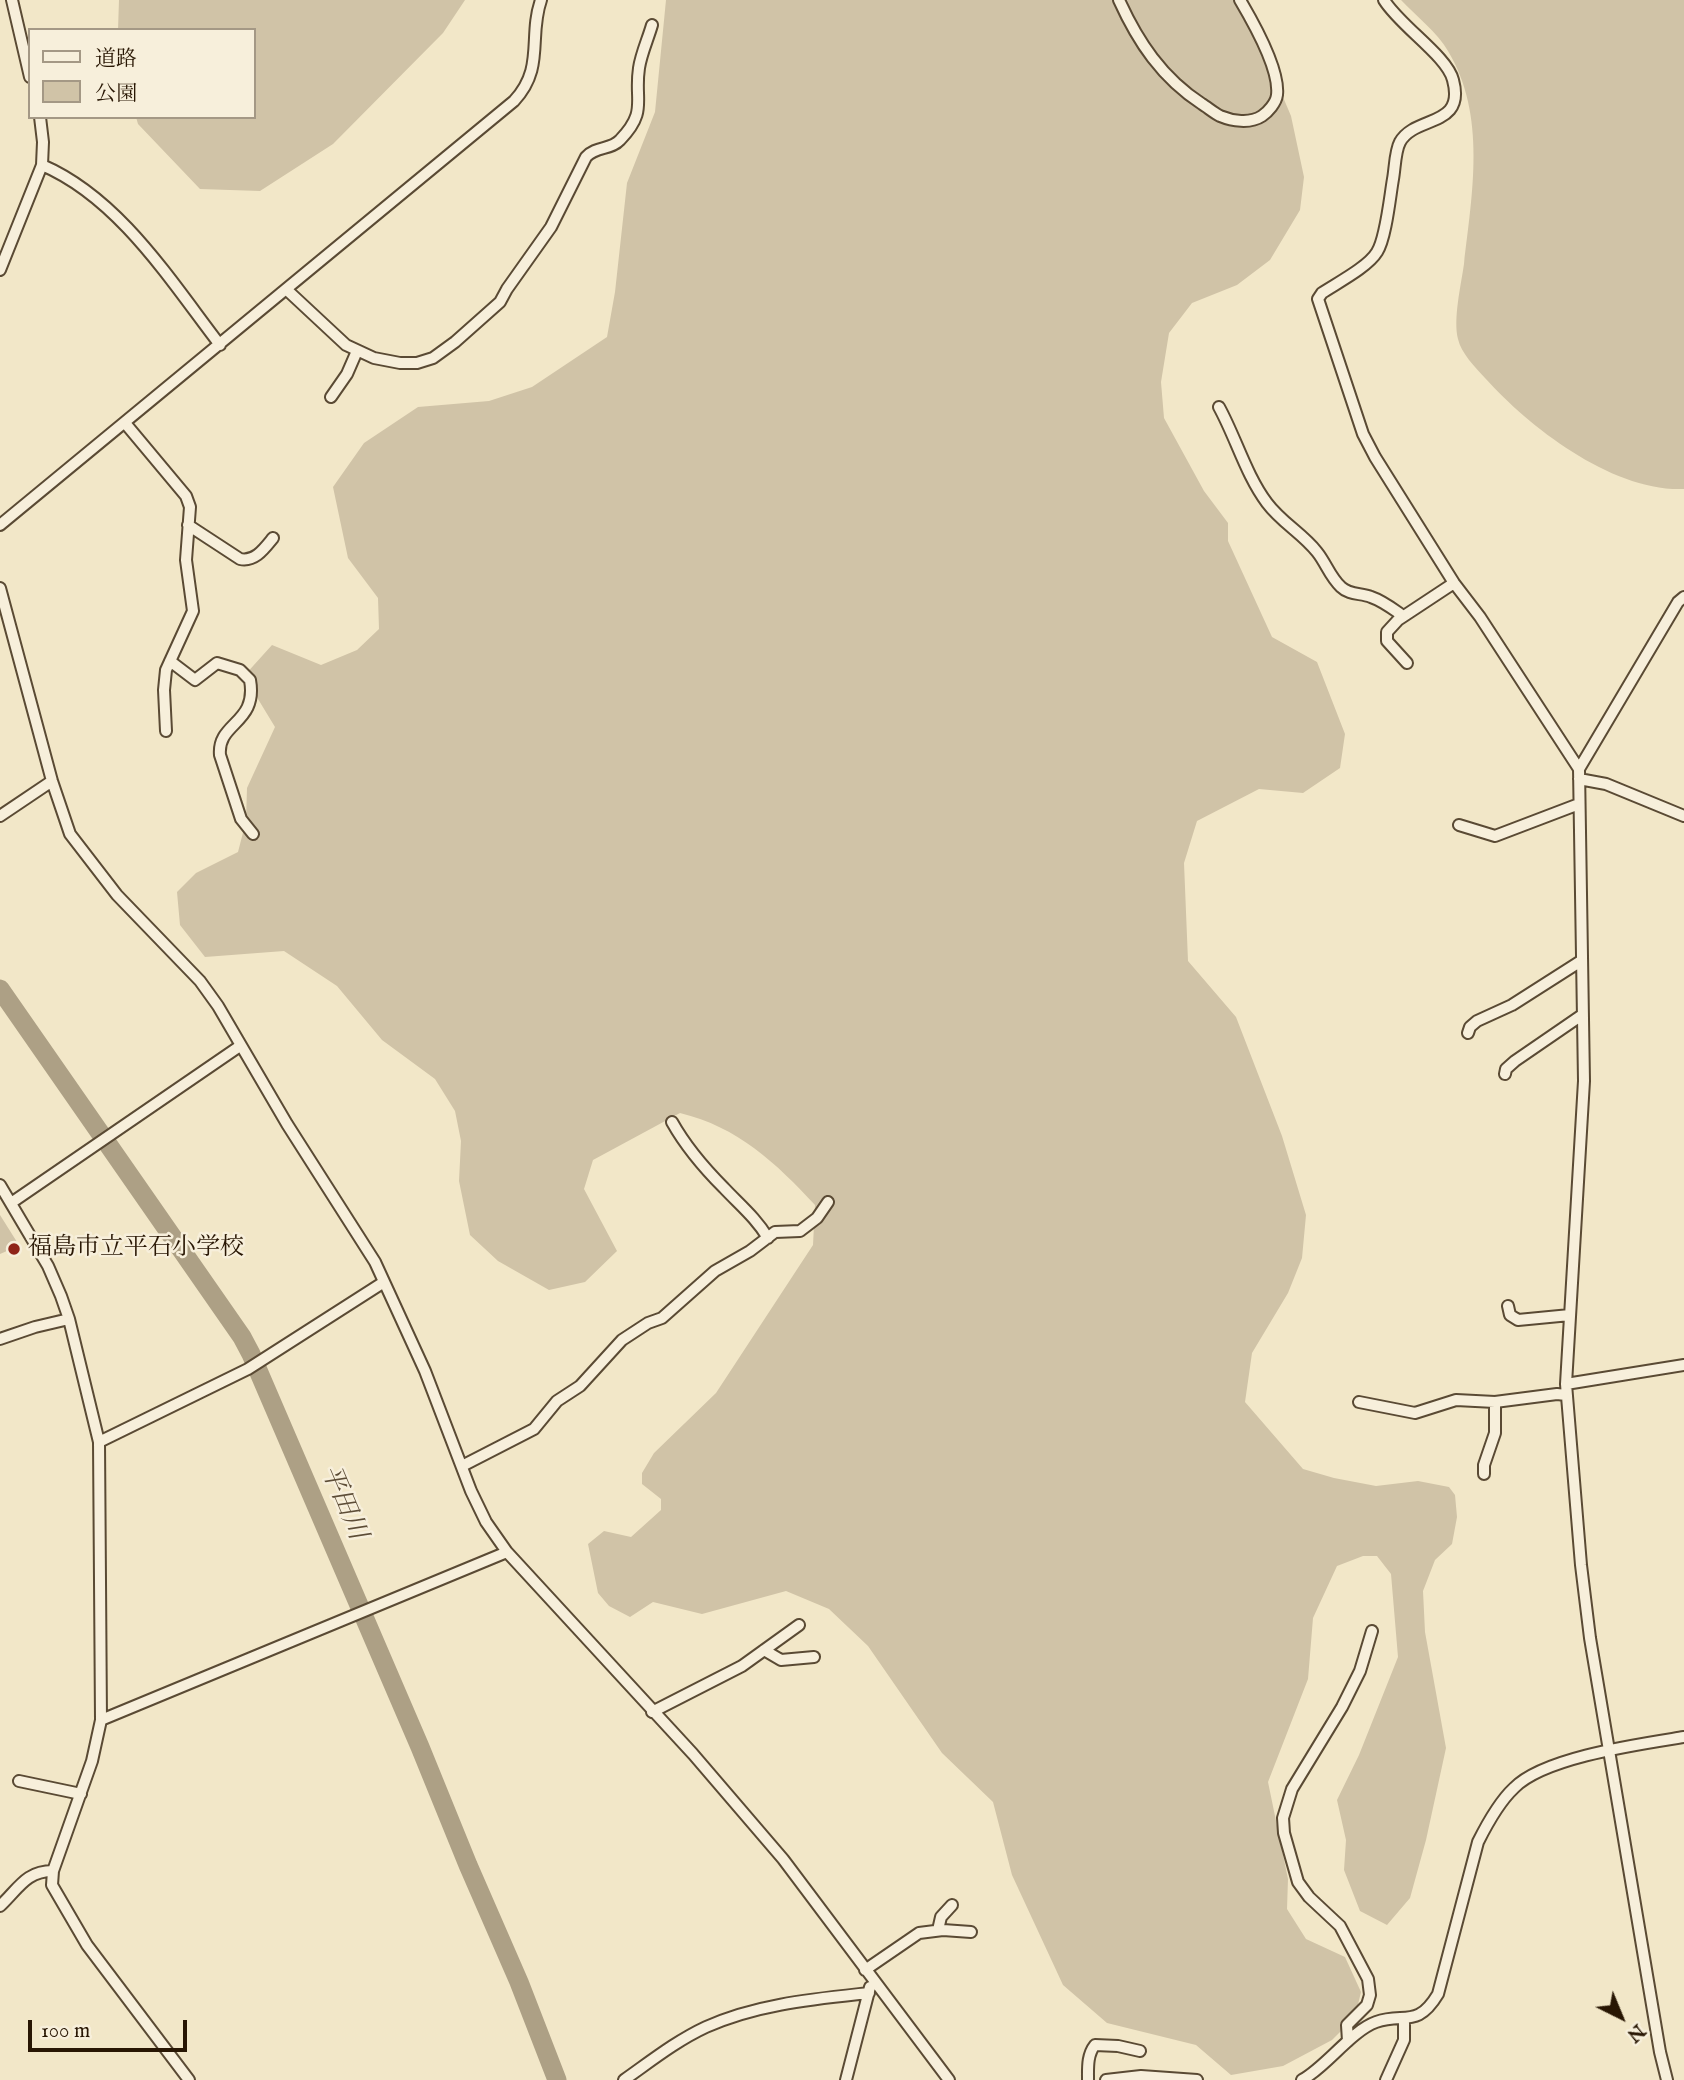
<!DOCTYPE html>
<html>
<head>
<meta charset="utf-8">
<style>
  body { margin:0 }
  #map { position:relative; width:1684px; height:2080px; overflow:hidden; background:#f2e7c8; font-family:"IM FELL English","Noto Serif JP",serif }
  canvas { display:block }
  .legend { position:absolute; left:28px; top:28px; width:228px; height:91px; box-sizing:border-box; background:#f7efdb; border:2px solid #a49885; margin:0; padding:9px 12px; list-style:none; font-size:21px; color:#281603 }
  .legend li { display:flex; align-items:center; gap:14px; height:35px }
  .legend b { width:35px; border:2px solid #a49885 }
  .north { position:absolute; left:1586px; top:1982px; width:70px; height:70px; -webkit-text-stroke:5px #f7efdb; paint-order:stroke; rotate:137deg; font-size:19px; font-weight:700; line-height:28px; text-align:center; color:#281603 }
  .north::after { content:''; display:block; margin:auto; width:24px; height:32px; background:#281603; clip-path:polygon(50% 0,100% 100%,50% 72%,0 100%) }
  .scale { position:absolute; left:28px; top:2020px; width:159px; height:32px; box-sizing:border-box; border:4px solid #281603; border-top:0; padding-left:9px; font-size:21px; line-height:24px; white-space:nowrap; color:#281603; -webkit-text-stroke:5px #f7efdb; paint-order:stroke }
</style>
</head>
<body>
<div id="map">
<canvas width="1684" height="2080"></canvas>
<ul class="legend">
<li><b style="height:9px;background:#f7efdb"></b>道路</li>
<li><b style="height:19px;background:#d0c3a7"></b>公園</li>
</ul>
<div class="north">N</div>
<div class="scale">100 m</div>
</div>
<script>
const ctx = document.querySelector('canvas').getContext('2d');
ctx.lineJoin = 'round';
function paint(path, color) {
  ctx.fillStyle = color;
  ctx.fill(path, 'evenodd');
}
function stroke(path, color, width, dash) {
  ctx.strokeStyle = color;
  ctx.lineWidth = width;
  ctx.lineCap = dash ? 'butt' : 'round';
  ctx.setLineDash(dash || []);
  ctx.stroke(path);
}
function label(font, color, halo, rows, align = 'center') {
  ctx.font = font + ' "IM FELL English","Noto Serif JP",serif';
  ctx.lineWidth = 5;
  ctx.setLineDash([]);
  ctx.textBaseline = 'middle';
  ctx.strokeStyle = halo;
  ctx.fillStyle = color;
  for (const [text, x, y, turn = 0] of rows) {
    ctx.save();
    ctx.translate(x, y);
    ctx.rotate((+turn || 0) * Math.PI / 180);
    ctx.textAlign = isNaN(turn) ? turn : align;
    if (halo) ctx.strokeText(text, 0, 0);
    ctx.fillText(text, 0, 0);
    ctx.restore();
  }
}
const green = new Path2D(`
  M119,0H465L443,33L333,144L260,191L200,189L138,124L136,117H254V30H118Z
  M666,0H1242L1291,116L1304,177L1300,210L1270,260L1237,285L1192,303L1169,333L1161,382L1164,418L1204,491L1228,523V541L1272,637L1317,662L1345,734L1340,768L1303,793L1259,789L1197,821L1184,863L1188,961L1236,1017L1282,1136L1306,1215L1302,1258L1288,1293L1252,1353L1245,1402L1303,1469L1334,1478L1376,1486L1418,1481L1449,1487L1455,1495L1457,1517L1452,1544L1435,1560L1423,1591L1425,1632L1446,1748L1426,1840L1410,1898L1387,1925L1360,1911L1344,1870L1346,1840L1337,1800L1359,1755L1398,1657L1391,1574L1377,1556H1363L1337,1566L1313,1618L1308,1679L1268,1782L1288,1879L1287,1909L1306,1939L1345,1957L1361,1992L1355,2017L1332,2040L1283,2066L1231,2075L1196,2045L1107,2023L1063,1985L1012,1875L993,1802L942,1753L868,1646L829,1609L786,1591L702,1614L653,1602L630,1617L609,1606L598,1593L588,1544L604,1531L631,1537L661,1510V1499L642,1484V1473L654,1453L716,1393L813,1245L815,1205C776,1163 738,1127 680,1113L593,1160L584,1189L617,1251L585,1282L549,1290L498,1261L470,1235L459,1181L461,1141L455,1111L435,1079L382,1040L337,986L284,951L205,957L180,925L177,892L196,873L238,852L246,821L247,788L275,727L244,676L272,645L321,665L357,650L379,629L378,598L348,558L333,487L364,443L418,407L489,401L532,387L607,337L615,292L627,183L655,112Z
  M1401,0H1684V489C1613,492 1530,428 1485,378C1475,367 1461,353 1458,339C1453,319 1461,285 1464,264C1472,194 1487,116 1448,51C1437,32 1416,16 1401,0Z
  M0,1215L17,1242L16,1247L0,1254Z`);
const river = new Path2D(`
  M0,989L242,1337L251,1354L420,1747L468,1865L519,1982L557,2080`);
const minor = new Path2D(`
  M12,0L30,77
  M1119,0C1138,42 1162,78 1202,104C1207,107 1214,113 1220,116C1232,121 1250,124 1262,116C1268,112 1276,103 1277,95C1280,70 1253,22 1240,0
  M1384,0C1400,26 1447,56 1453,80C1466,128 1415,115 1400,142C1395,151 1395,168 1393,179C1390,196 1386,238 1377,252C1368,267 1337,283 1322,293L1318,299L1363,434L1375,457L1454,583L1480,617L1579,769
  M42,165C119,198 170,280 220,345
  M0,270L42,165L43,142L40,117
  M287,290L346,345L374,358L400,363H417L433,358L455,342L500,302L507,289L551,227L586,157C596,146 611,150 620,140C648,111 634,101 639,68C641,54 648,39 652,25
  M331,397L347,374L357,351
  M1219,407C1236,438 1246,475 1267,503C1282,523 1302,533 1317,552C1326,563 1330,577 1341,587C1349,595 1361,593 1371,597C1383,601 1393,609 1403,616
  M125,423L186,496L190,507L186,560L193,611L166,670L164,690L166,731
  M0,525L514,101C545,68 528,37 541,0
  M188,525L240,559C255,562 264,549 273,538
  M0,588L52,781L70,834L117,895L200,981L218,1006L287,1124L375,1262L425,1371L471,1491L486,1522L507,1552L693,1754L783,1859L949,2080
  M170,661L195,680L217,663L240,670L250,680C258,724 217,722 220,755L241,819L253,834
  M1407,663L1387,641V632L1398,620L1454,583
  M1579,779L1606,784L1684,816
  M0,816L52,781
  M1459,825L1495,836L1579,804
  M1468,1033L1470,1027L1477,1021L1512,1005L1581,961
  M1505,1074L1506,1069L1515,1061L1582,1015
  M672,1122C686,1147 704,1168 724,1188C740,1205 756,1218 768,1238
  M0,1185L48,1266L61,1296L69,1319L99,1442L101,1720L92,1761L53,1871L52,1885L87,1945L189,2080
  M11,1203L240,1046
  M1508,1306L1510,1315L1518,1320L1570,1315
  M0,1339L35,1327L69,1319
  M1566,1384L1684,1365
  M1359,1402L1415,1413L1456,1400L1495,1402L1557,1394L1566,1395
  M99,1442L248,1369L384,1282
  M462,1466L534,1429L557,1401L580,1386L622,1340L648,1323L662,1318L715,1271L750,1251L775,1232L800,1231L817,1218L828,1202
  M1484,1474V1465L1495,1433V1402
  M764,1650L781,1660L814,1657
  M652,1712L742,1666L799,1625
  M101,1720L507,1552
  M19,1781L81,1794
  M0,1906C19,1888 26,1871 53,1871
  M938,1930L941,1917L952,1905
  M865,1970L919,1933L943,1930L971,1932
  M1348,2041L1347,2025L1367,2005L1370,1995L1368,1979L1340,1926L1309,1897L1298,1882L1284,1833L1283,1818L1292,1789L1342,1707L1360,1671L1372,1631
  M624,2080C651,2061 676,2041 706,2027C757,2004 814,1999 869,1993
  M846,2080L870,1987
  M1088,2080C1088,2068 1087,2055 1095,2045L1118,2046L1140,2051
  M1106,2080L1141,2076L1197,2080
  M1302,2080C1326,2067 1351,2031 1376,2022C1404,2012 1417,2029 1438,1994L1478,1842C1487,1824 1499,1802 1514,1788C1544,1757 1641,1744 1684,1737
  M1386,2080L1404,2040V2019
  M1667,2080L1660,2052L1590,1638L1581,1565L1566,1384L1584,1081L1579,769L1678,602L1684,597`);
const markers = [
  [14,1249,7,"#8f2418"]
];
const poiNames = [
  ["福島市立平石小学校",28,1249]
];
const waterNames = [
  ["平田川",342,1503,67]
];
paint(green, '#d0c3a7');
stroke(river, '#ada085', 19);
stroke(minor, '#5a4a34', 14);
stroke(minor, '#f7efdb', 10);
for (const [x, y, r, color] of markers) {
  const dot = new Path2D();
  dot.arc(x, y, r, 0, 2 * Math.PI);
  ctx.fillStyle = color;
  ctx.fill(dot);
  stroke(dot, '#f7efdb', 2.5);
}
label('24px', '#281603', '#f7efdb', poiNames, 'left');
label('italic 26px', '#5d4d37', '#f7efdb', waterNames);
</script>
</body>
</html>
